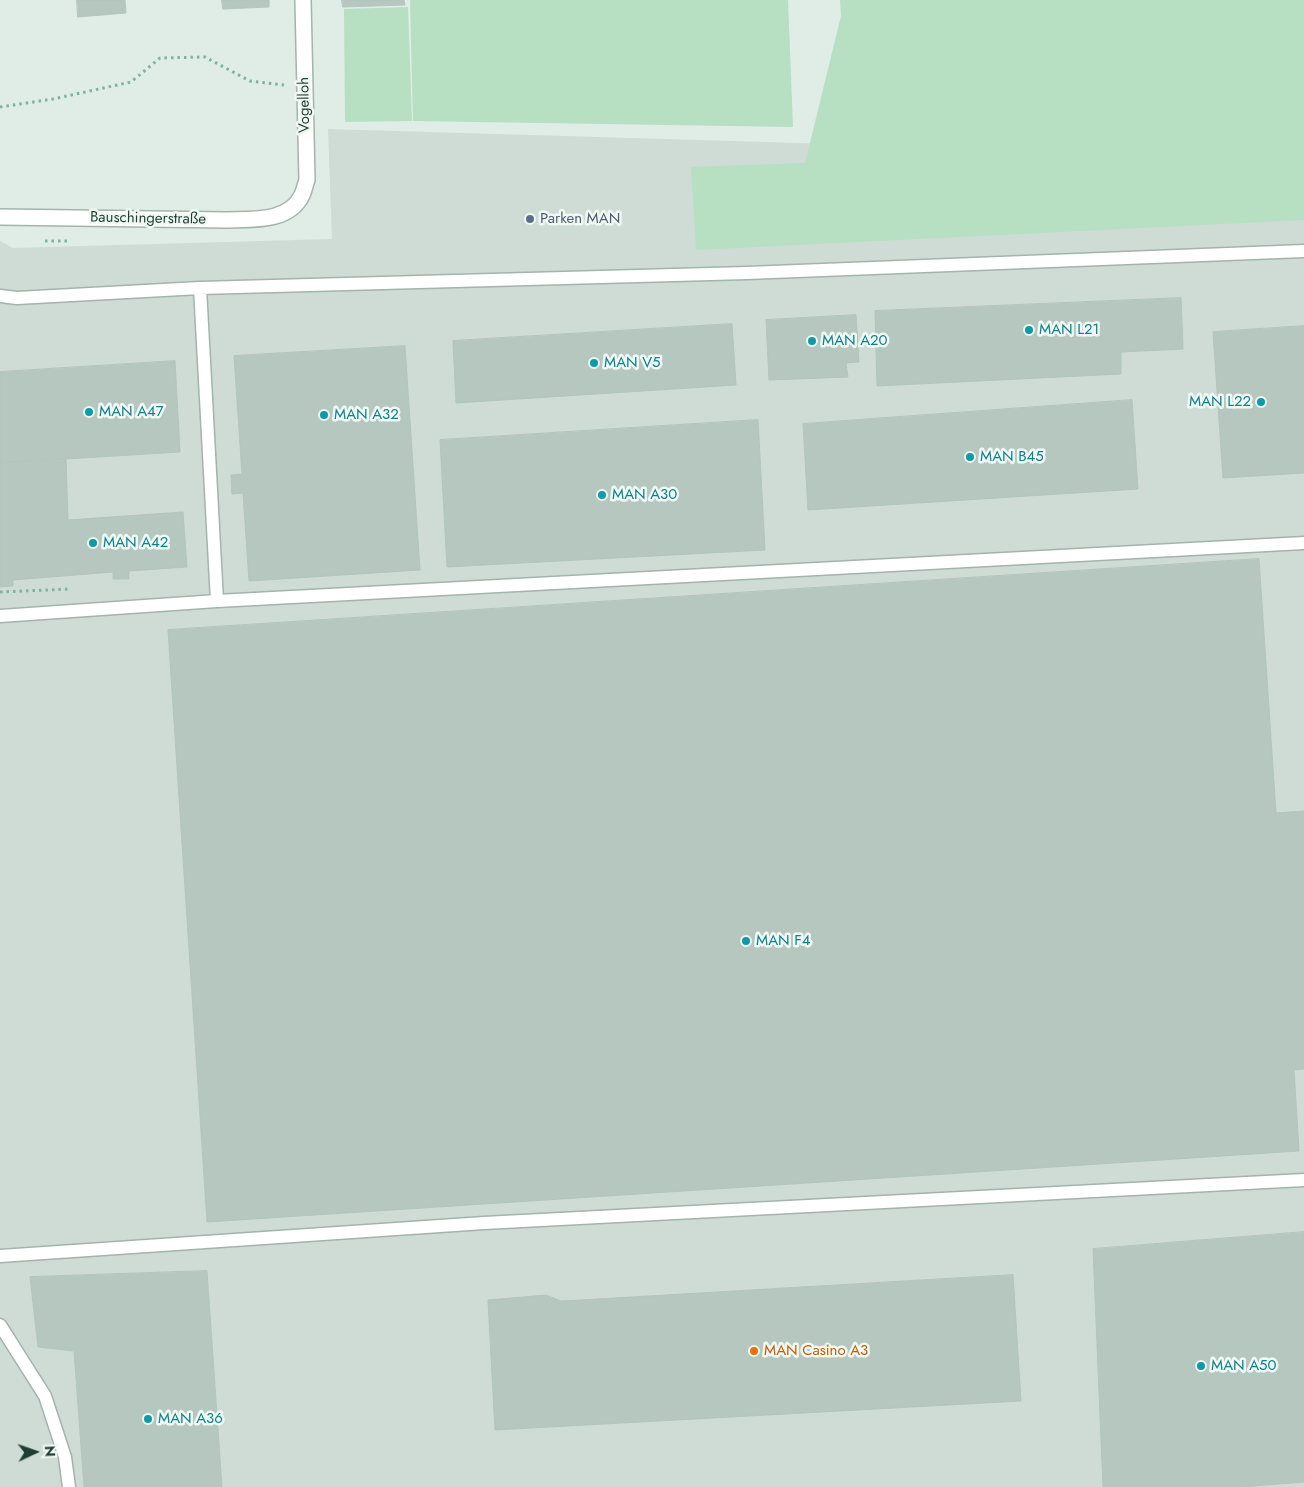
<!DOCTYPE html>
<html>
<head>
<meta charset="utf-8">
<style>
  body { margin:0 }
  #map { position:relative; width:1304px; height:1487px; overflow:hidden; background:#e0ece6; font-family:Jost,sans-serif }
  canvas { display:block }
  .north { position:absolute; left:10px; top:1427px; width:50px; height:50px; -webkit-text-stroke:4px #f1f8f4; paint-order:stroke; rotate:87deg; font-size:14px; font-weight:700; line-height:20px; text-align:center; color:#1f3e35 }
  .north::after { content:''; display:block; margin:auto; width:18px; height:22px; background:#1f3e35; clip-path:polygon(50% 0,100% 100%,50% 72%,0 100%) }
</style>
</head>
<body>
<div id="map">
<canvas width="1304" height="1487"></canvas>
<div class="north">N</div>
</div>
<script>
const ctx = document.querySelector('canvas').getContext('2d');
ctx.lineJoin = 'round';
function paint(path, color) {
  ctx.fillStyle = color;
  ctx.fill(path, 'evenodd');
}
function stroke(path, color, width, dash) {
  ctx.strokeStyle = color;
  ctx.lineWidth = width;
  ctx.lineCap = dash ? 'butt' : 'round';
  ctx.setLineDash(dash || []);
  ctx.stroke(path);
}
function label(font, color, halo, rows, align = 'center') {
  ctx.font = font + ' Jost,sans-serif';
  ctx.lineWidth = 5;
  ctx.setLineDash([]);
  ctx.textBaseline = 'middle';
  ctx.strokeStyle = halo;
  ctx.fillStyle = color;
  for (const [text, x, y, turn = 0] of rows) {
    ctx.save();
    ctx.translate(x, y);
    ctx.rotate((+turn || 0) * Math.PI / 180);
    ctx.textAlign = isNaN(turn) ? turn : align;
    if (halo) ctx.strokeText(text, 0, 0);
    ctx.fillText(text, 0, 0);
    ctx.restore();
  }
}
const built = new Path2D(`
  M328,129L1304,158V1487H0V241L13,248L332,239Z`);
const green = new Path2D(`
  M410,0H788L793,127L413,121Z
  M840,0H1304V220L696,250L691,167L805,163L841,16Z
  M408,7L412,121L345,122L344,9Z`);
const building = new Path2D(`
  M77,0H125L126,13L78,17Z
  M222,0H269V7L223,9Z
  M342,0H404L405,5L343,7Z
  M1181,298L1183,349L1121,352V374L877,386L875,311Z
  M856,315L859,362L846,363L848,377L769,380L766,320Z
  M732,324L736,385L456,403L453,341Z
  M1304,326V473L1223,478L1213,332Z
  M405,346L420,570L249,581L243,493L232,494L231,475L242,474L234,356Z
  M175,361L180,452L0,463V372Z
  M1132,400L1138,489L808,510L803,424Z
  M758,420L765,550L447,567L440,440Z
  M66,460L68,520L183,512L187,567L129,571V579H113V572L13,580V586L0,587V463Z
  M1259,559L1276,813L1304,811V1069L1294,1070L1299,1151L207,1222L168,630Z
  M1304,1232V1482L1241,1487H1103L1093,1249Z
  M207,1271L222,1487H84L74,1351L38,1347L30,1277Z
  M1013,1275L1021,1401L495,1430L488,1300L546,1295L561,1301Z`);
const path = new Path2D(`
  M0,107L53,99L131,82L160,58L205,57L250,81L284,85
  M45,241H68
  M0,592L69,589`);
const service = new Path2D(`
  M200,288L217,601
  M0,296L17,298L200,288L747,273L1304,251
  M0,616L217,601L1304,543
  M0,1256L484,1223L1304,1180
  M0,1325L45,1396L65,1457L69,1487`);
const minor = new Path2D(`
  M0,217L226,220C251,219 289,223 302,195C304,191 305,185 307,180L303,0`);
const markers = [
  [530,219,5,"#5c6f8a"],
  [1029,330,5,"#0f9aa8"],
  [812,341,5,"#0f9aa8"],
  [594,363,5,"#0f9aa8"],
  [1261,402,5,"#0f9aa8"],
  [89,412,5,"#0f9aa8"],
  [324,415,5,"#0f9aa8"],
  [970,457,5,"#0f9aa8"],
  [602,495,5,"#0f9aa8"],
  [93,543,5,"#0f9aa8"],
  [746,941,5,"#0f9aa8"],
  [754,1351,5,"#e8710a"],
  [1201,1366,5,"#0f9aa8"],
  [148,1419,5,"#0f9aa8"]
];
const streetNames = [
  ["Vogelloh",305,105,-91],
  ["Bauschingerstraße",148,219,1]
];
const serviceNames = [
  ["Parken MAN",540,219]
];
const cultureNames = [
  ["MAN L21",1039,330],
  ["MAN A20",822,341],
  ["MAN V5",604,363],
  ["MAN L22",1251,402,"right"],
  ["MAN A47",99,412],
  ["MAN A32",334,415],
  ["MAN B45",980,457],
  ["MAN A30",612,495],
  ["MAN A42",103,543],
  ["MAN F4",756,941],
  ["MAN A50",1211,1366],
  ["MAN A36",158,1419]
];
const foodNames = [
  ["MAN Casino A3",764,1351]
];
paint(built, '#cedcd5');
paint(green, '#b7dfc1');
paint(building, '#b5c7bf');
stroke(building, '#b2c6bd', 1);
stroke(service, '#a2b4ad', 15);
stroke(minor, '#a2b4ad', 18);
stroke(path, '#7eb2a1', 3, [2.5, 4]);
stroke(service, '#fff', 12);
stroke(minor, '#fff', 15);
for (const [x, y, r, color] of markers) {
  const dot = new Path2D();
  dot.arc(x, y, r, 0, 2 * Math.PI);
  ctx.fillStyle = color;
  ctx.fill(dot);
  stroke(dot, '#f1f8f4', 2);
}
label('15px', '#1f3e35', '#f1f8f4', streetNames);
label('15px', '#4e5e75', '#f1f8f4', serviceNames, 'left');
label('15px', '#0d838f', '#f1f8f4', cultureNames, 'left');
label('15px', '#c56008', '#f1f8f4', foodNames, 'left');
</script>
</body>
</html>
